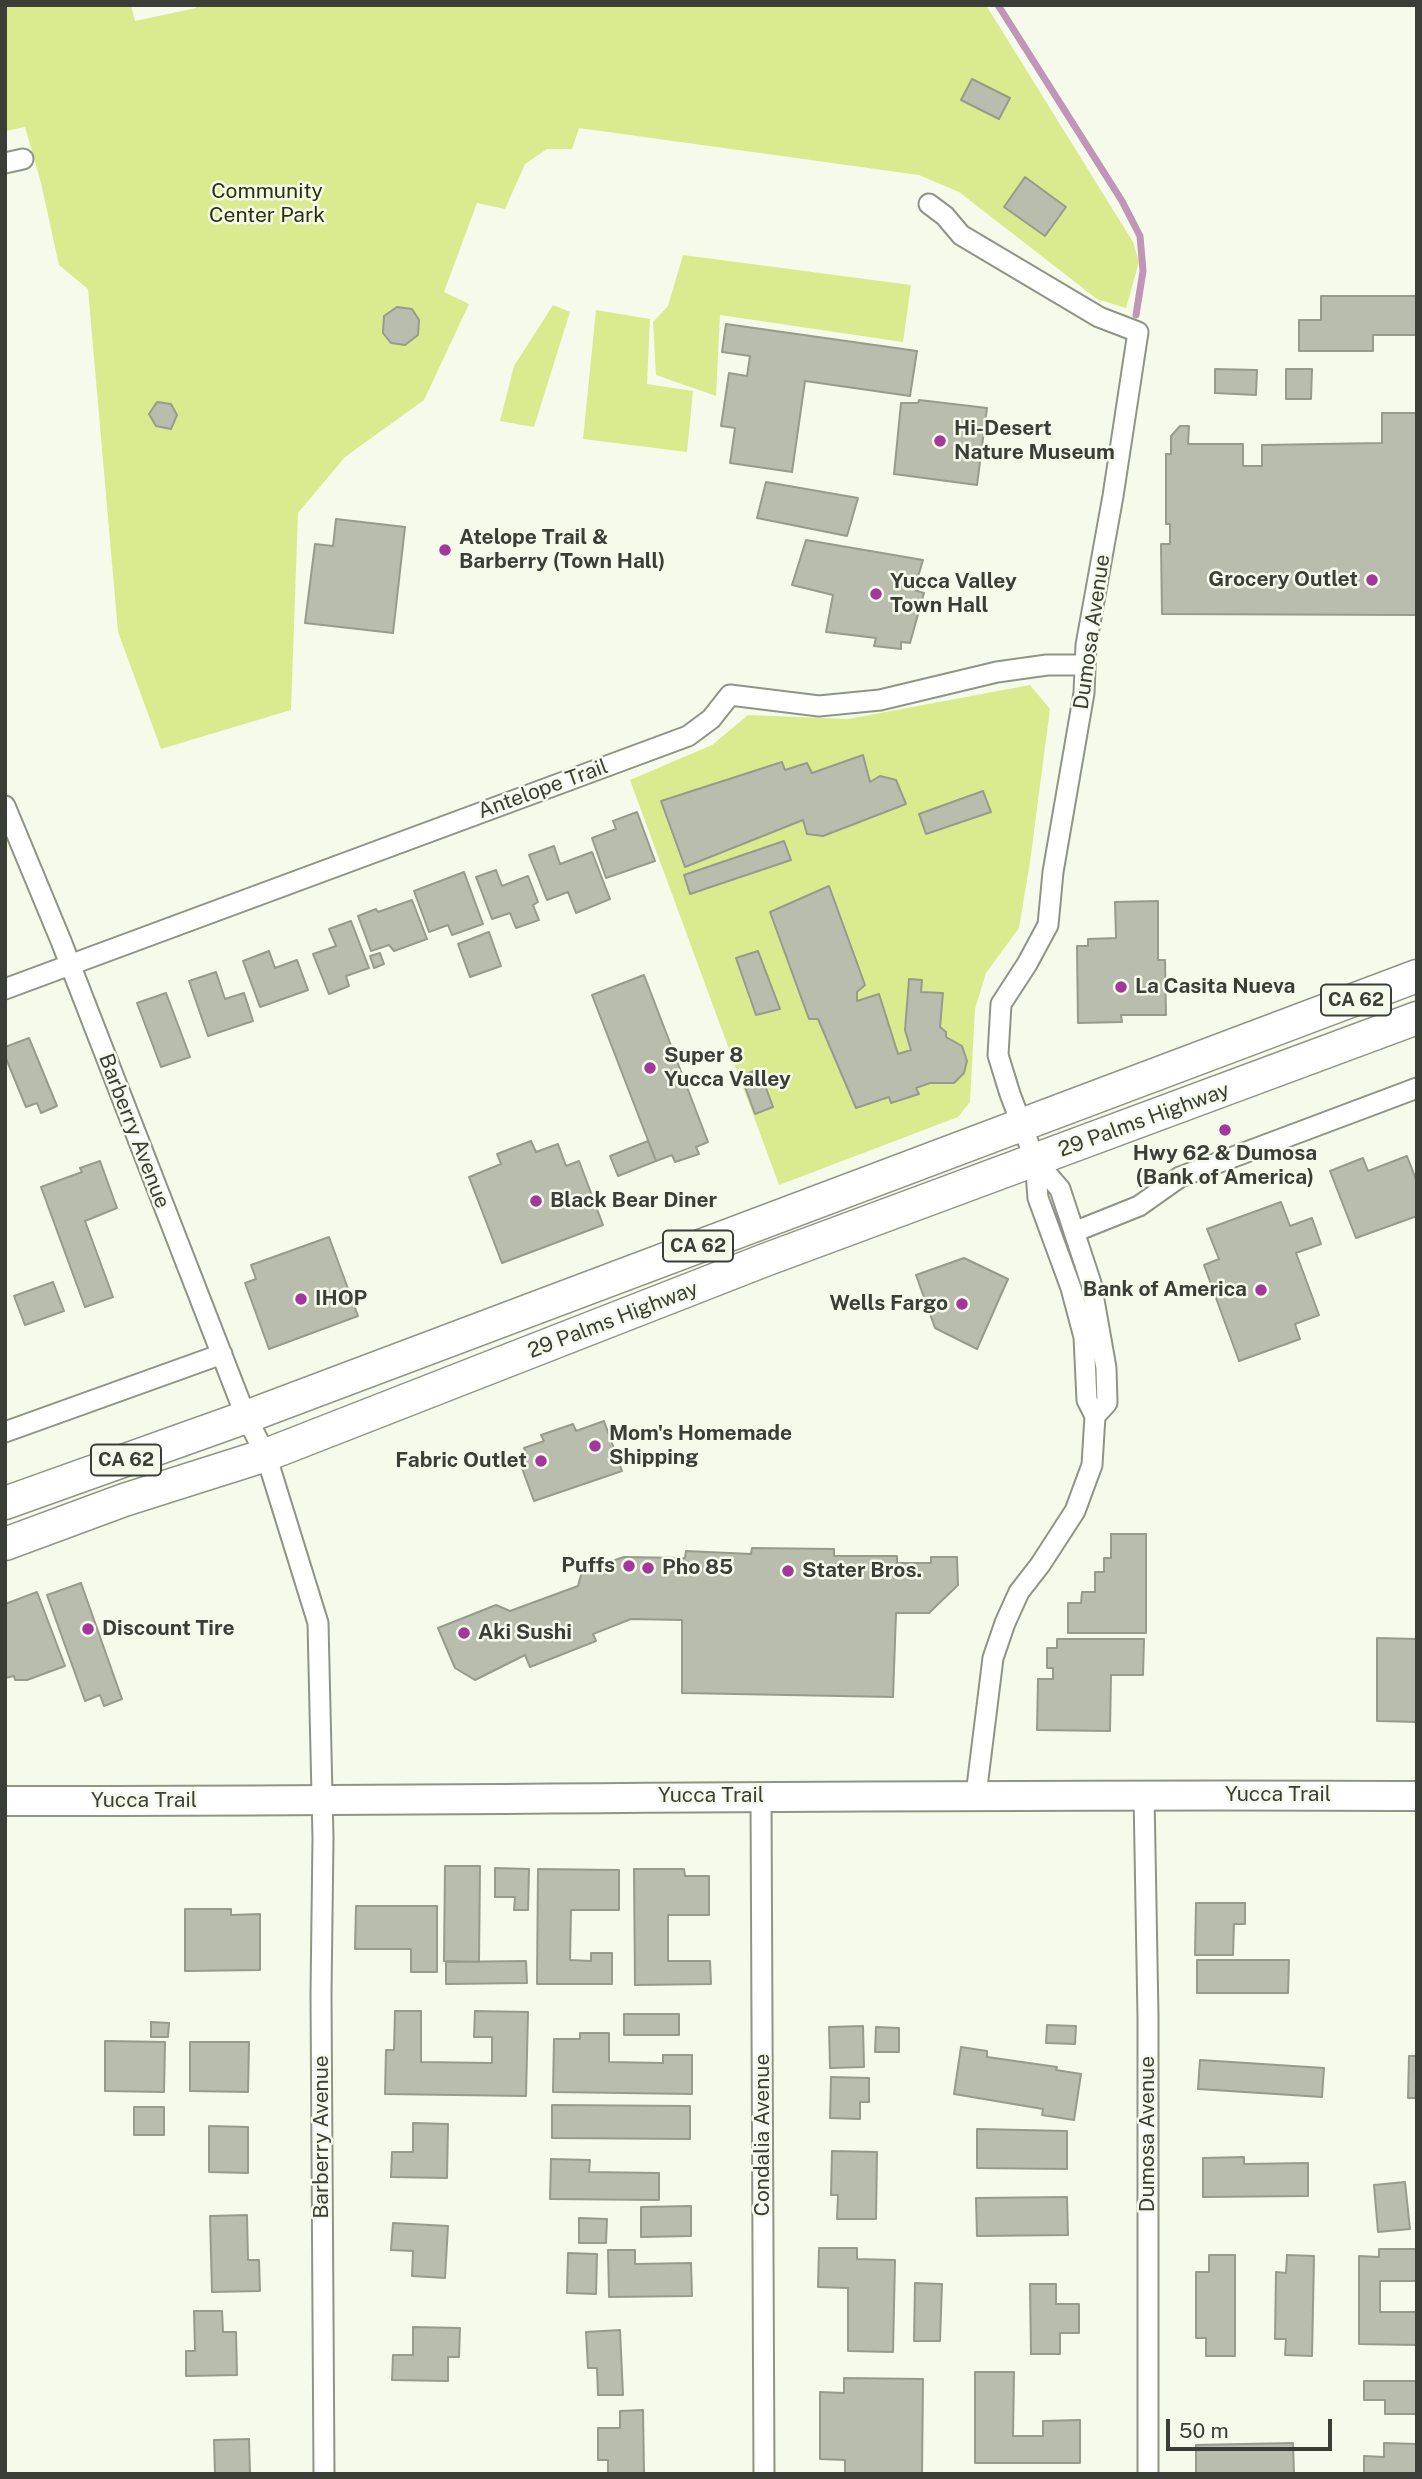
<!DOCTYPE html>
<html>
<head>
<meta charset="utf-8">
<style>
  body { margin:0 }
  #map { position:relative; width:1422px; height:2479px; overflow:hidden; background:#f6faea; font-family:"Public Sans",sans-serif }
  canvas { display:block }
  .frame { position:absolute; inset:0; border:7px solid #3b3d37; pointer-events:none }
  .scale { position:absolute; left:1166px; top:2419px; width:166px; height:32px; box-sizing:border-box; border:4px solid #3b3d37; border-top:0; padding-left:9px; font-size:21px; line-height:24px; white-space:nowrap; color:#3b3d37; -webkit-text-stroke:5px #f6faea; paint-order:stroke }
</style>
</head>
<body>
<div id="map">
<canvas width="1422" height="2479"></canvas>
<div class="frame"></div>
<div class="scale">50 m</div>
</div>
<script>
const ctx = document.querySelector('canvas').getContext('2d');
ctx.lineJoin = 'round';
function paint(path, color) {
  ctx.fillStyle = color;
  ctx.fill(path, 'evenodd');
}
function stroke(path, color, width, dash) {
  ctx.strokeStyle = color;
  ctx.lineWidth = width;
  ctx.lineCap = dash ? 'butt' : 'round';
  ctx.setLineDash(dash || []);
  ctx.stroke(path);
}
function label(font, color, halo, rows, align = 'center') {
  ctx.font = font + ' "Public Sans",sans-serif';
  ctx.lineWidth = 5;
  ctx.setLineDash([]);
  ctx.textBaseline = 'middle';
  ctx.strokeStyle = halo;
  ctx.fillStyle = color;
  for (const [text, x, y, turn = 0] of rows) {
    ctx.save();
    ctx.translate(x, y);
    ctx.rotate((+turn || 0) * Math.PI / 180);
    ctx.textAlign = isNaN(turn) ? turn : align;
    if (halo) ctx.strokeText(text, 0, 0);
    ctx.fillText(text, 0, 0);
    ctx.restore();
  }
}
const green = new Path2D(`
  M5,5H131L135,21L196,8V5H986L1133,242L1139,262L1126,308L1097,299L959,192L919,175L579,128L572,149H547L525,164L505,209L477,203L444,292L469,304L424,400L345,457L298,513L291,710L161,749L118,632L88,289L59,265L41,183L25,127L5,131Z
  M683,255L911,285L903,342L720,315L716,396L656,375L653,322L668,306Z
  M553,305L570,312L534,427L500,421L514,366Z
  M596,310L650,319L647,384L693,391L687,452L583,439Z
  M1030,685L1050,709L1030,862L1019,928L986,973L975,1009L970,1102L958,1117L779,1185L630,780L712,745L748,715L848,719Z`);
const stream = new Path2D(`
  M998,5L1122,201L1140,236L1143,271L1136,315`);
const building = new Path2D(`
  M972,79L1010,98L999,119L961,100Z
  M1025,177L1066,207L1045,236L1004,207Z
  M1321,296H1417V335H1373V351H1299V320H1321Z
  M397,307L412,309L419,320L418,335L405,345L391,343L383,333L384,316Z
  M726,324L917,351L910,396L805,381L792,472L730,463L735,428L721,426L729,373L747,376L750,356L722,352Z
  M1215,369L1257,370L1256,395L1215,393Z
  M1286,369H1312L1311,399H1286Z
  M919,400L987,408L977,485L894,474L901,403H918Z
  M157,402L171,404L177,415L171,429L156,426L149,414Z
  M1382,413H1417V615L1162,614L1161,544H1170V524H1166V454H1171V436L1180,426H1189L1188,444H1243V466H1262V445L1382,443Z
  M766,482L858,498L847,536L757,518Z
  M336,519L405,527L393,633L305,623L315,544L333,546Z
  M806,540L923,560L914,590L924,593L910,643L901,642V649L874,646L876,638L826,632L833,595L792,585Z
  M863,755L870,782L880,776L896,780L906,804L823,836L807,834L803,820L685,867L661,801L782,762L785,770L807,763L812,773Z
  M983,791L991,812L926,834L919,814Z
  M637,812L655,861L606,878L592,838L616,829L613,821Z
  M784,841L791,860L690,894L684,875Z
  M554,846L560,864L592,852L610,899L576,913L568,892L547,900L529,855Z
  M496,870L502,886L528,876L538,902L533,905L539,920L516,928L510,913L492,919L476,877Z
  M464,872L483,924L452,935L448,925L429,932L414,891Z
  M829,886L865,985L857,992V1001L879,994L898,1054L911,1050L905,1030L909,979L922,980L921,992L943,993L940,1027L946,1032V1037L962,1046L967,1061L964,1073L954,1083H930L916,1088L919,1094L891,1103L889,1097L856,1108L818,1019H809L770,912Z
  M412,900L427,939L394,951L389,945L371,951L358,916L376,909L378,912Z
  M1158,901V960H1165L1166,1015H1121L1122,1022L1078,1023L1077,946H1088V939L1116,938L1115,902Z
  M351,921L369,968L346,976L349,986L329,994L313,954L336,946L329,929Z
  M489,932L501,966L470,977L458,944Z
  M269,951L275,968L297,960L308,990L260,1007L243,961Z
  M758,951L780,1009L756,1015L736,958Z
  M380,953L384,964L374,968L370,956Z
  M216,972L225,999L244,993L253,1021L208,1036L189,981Z
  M644,975L708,1142L696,1147L699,1154L675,1162L672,1155L656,1161L592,995Z
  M166,993L190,1057L161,1067L137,1003Z
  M29,1038L57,1106L41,1113L37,1103L26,1107L5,1056V1047Z
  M759,1069L773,1107L755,1114L741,1076Z
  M531,1141L536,1152L558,1144L566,1166L579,1161L603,1225L502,1263L469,1177L501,1164L497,1154Z
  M648,1141L656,1161L618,1176L610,1156Z
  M1407,1156L1417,1182V1216L1356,1238L1330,1171L1363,1158L1368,1171Z
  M100,1161L117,1208L85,1221L113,1297L85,1307L41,1187L82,1172L80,1168Z
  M1281,1202L1290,1226L1312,1218L1321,1244L1296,1253L1319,1315L1295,1324L1300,1339L1239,1361L1204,1265L1219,1259L1207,1229Z
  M329,1237L358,1316L269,1349L245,1283L256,1279L251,1265Z
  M964,1258L1008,1279L977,1349L935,1328L916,1275Z
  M53,1282L64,1311L25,1325L14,1296Z
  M604,1421L622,1471L534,1501L519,1460L527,1457L524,1448L544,1441L541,1435L573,1424L576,1431Z
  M1111,1534H1146V1633H1068V1603H1081L1082,1592H1095V1572H1104V1558H1111Z
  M752,1548L834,1549V1556H897V1563H931V1557H957L958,1585L929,1613H896L893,1697L682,1693V1620L631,1619L593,1634L596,1641L530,1667L525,1655L475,1680L455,1668L438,1628L496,1605L510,1611L578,1586L582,1571L624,1557L685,1558L686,1551L751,1554Z
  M81,1583L122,1699L104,1706L100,1695L85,1701L47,1595Z
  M37,1592L65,1666L27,1680H15L14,1676L5,1678V1604Z
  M1377,1638L1417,1639V1722L1377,1721Z
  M1057,1639H1144L1143,1675H1111L1110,1731L1037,1730L1038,1679H1053V1668H1047V1648H1057Z
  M445,1866H480L479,1962L444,1961Z
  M495,1868L529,1869L528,1910H514L515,1897H495Z
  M538,1869L619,1870V1910H571L570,1960L591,1961V1953H612V1984H537Z
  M634,1869H684L685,1876H709V1915H668V1961H710L711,1984L635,1985Z
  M1196,1903H1245V1924H1234L1233,1955H1195Z
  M356,1906H437V1972H411V1949H355Z
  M185,1909H231V1915L260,1914V1970L185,1971Z
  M1197,1960H1289L1288,1993H1197Z
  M526,1961L527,1983L446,1984V1962Z
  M395,2011H421V2062L492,2063V2037H474L475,2011L528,2012L526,2096L385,2094L386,2050H394Z
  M624,2014H679V2035H624Z
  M151,2022L169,2023L168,2037H151Z
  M1047,2025L1076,2026L1075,2044L1046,2043Z
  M863,2026L864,2067L830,2068L829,2027Z
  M876,2027L899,2028V2052H875Z
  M580,2033H609V2062L663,2063V2055H692V2094L553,2092L554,2039H580Z
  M105,2041L165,2042L164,2092L105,2091Z
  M190,2042H249L248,2092L190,2091Z
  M961,2047L987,2051V2057L1057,2067L1056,2070L1081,2074L1074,2120L1042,2115L1043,2109L954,2094Z
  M1409,2056H1417V2098H1408Z
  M1200,2060L1324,2068L1322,2097L1198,2089Z
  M831,2077L869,2078V2102H860V2119L830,2118Z
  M552,2105L690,2106V2139L552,2138Z
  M134,2107H164V2135H134Z
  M413,2123L448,2124L447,2178L391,2177L392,2152H413Z
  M209,2126L248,2127V2173L209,2172Z
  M977,2129L1067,2131V2169L977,2168Z
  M832,2151L877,2152L876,2219H837L838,2195H831Z
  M1244,2157V2164L1308,2163V2196L1203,2197V2158Z
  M551,2159L590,2160L589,2172L659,2173V2200L550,2199Z
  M1405,2182L1410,2229L1378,2232L1374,2185Z
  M1067,2197L1068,2235L977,2236L976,2198Z
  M691,2206V2236L641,2237V2207Z
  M247,2215L248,2260H259L260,2291L212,2292L210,2216Z
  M579,2218L607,2219L606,2243H579Z
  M393,2223L448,2226L445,2278L412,2276L413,2251L391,2250Z
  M819,2248H857V2259L895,2260L893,2352L848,2351V2288L818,2287Z
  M1379,2249H1417V2281H1380V2312H1417V2345L1359,2344V2256L1379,2257Z
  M608,2250H635V2264L691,2263L692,2296L609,2297Z
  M568,2253L597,2254L596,2294L567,2293Z
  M1209,2255H1235V2356H1206V2338H1196V2272H1209Z
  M1287,2255L1314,2256L1312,2356L1285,2355L1286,2339H1275L1276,2272L1286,2273Z
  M915,2283L942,2284L940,2341H914Z
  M1030,2284H1056V2304H1079V2333H1060V2354H1031Z
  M194,2311H222L223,2332H236L237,2375L186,2376V2351H195Z
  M413,2327L460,2328L459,2357H448V2381L392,2380L393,2355H413Z
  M620,2330L623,2395H598L597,2368H588L586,2332Z
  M975,2372H1014L1013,2436H1043V2421L1080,2420V2463H975Z
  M844,2378L923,2379L922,2474L845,2473V2460L820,2459V2392L844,2393Z
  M1364,2381H1417V2414H1385V2400H1364Z
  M643,2410L644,2474H608V2460H598V2428H620V2411Z
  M249,2439L250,2474H215L214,2440Z
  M1293,2443L1294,2474H1196V2445Z
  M1384,2443L1417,2444V2474H1364V2456L1384,2457Z`);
const street = new Path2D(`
  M5,163L23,159
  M929,204L945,216L961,235L1099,317L1138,332L1113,496L1086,645L1084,693L1053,872L1048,925L1027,964L1001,1004L998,1055L1010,1094L1035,1160L1038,1198L1071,1288L1084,1337L1087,1400L1095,1416L1092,1465L1075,1511L1040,1565L1019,1592L1005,1623L993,1658L976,1795
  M5,806L61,941L246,1417L266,1455L318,1623L323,1838L321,1994L324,2474
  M5,989L688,736L711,719L730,695L819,706L880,700L997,672L1047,665H1085
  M1035,1160L1060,1189L1091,1283L1106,1368L1107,1403L1095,1416
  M1074,1232L1139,1206L1180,1177L1417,1088
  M5,1432L222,1354
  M1144,1794L1148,2017V2474
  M761,1796L764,2474`);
const secondary = new Path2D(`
  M5,1801C476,1801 946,1793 1417,1796`);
const primary = new Path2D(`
  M5,1503L246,1417L1417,976
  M5,1544L124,1500L266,1455L765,1260L1417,1018`);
const markers = [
  [940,441,7,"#a23899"],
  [445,550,7,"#a23899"],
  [1372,580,7,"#a23899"],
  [876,594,7,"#a23899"],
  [1121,987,7,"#a23899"],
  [650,1068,7,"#a23899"],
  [1225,1130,7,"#a23899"],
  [536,1201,7,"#a23899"],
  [1261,1290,7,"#a23899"],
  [301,1299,7,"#a23899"],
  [962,1304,7,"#a23899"],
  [595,1446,7,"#a23899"],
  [541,1461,7,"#a23899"],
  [629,1566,7,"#a23899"],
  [648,1568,7,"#a23899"],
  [788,1571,7,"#a23899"],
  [88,1629,7,"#a23899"],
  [464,1633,7,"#a23899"]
];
const shields = [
  [1356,1000,70],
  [698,1246,70],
  [126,1460,70]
];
const shieldNames = [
  ["CA 62",1356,1000],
  ["CA 62",698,1246],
  ["CA 62",126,1460]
];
const parkNames = [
  ["Community",267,192],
  ["Center Park",267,216]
];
const poiNames = [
  ["Hi-Desert",954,429],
  ["Nature Museum",954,453],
  ["Atelope Trail &",459,538],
  ["Barberry (Town Hall)",459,562],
  ["Grocery Outlet",1358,580,"right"],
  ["Yucca Valley",890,582],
  ["Town Hall",890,606],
  ["La Casita Nueva",1135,987],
  ["Super 8",664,1056],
  ["Yucca Valley",664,1080],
  ["Hwy 62 & Dumosa",1225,1154,"center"],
  ["(Bank of America)",1225,1178,"center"],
  ["Black Bear Diner",550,1201],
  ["Bank of America",1247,1290,"right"],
  ["IHOP",315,1299],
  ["Wells Fargo",948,1304,"right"],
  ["Mom's Homemade",609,1434],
  ["Shipping",609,1458],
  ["Fabric Outlet",527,1461,"right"],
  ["Puffs",615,1566,"right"],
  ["Pho 85",662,1568],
  ["Stater Bros.",802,1571],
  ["Discount Tire",102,1629],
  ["Aki Sushi",478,1633]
];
const streetNames = [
  ["Dumosa Avenue",1092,632,-82],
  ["Antelope Trail",543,789,-20],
  ["29 Palms Highway",1144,1120,-20],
  ["Barberry Avenue",134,1131,69],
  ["29 Palms Highway",613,1320,-21],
  ["Yucca Trail",1278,1795],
  ["Yucca Trail",711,1796],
  ["Yucca Trail",144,1801],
  ["Dumosa Avenue",1148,2134,-90],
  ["Condalia Avenue",763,2135,-90],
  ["Barberry Avenue",322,2137,-90]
];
paint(green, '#d9eb8e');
stroke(stream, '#bf95b8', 7);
paint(building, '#b9bdae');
stroke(building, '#979b8d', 2);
stroke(street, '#909485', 23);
stroke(secondary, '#909485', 32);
stroke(primary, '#909485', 35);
stroke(street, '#fff', 19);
stroke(secondary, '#fff', 28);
stroke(primary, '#fff', 32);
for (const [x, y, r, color] of markers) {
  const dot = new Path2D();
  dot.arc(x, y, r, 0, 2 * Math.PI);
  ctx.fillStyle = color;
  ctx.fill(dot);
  stroke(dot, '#f6faea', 2.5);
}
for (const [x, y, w] of shields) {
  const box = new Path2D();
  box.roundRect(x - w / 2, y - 15.5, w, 31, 5);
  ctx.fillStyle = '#f6faea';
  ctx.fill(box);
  stroke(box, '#3b3d37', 2);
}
label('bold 19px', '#3b3d37', null, shieldNames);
label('21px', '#2b3109', '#f6faea', parkNames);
label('bold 21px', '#3b3d37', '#f6faea', poiNames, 'left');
label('21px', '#3b3d37', '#f6faea', streetNames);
</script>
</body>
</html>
